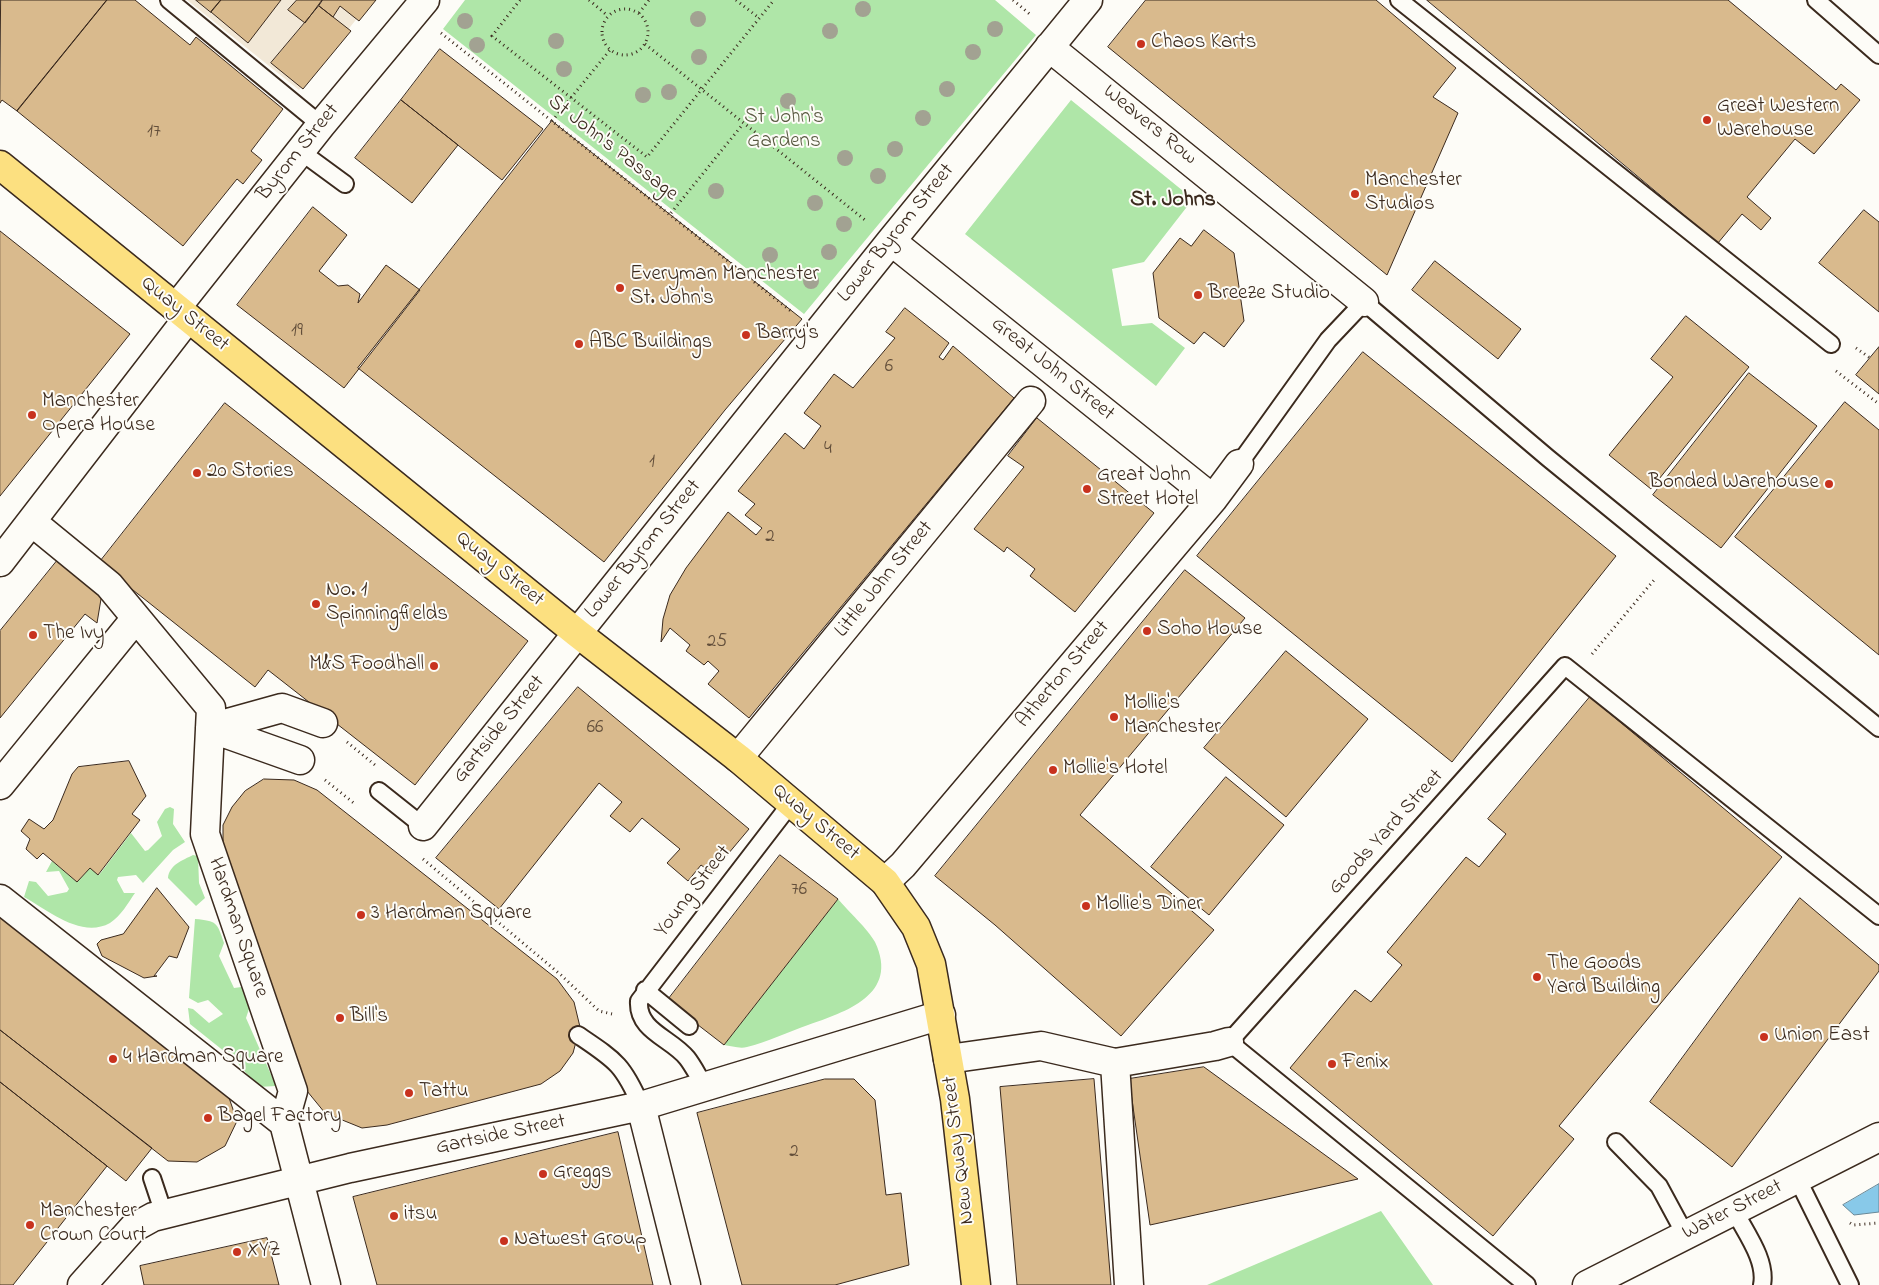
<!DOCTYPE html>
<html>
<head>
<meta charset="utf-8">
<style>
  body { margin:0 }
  canvas { display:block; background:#fdfcf7 }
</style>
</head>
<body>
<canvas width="1879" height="1285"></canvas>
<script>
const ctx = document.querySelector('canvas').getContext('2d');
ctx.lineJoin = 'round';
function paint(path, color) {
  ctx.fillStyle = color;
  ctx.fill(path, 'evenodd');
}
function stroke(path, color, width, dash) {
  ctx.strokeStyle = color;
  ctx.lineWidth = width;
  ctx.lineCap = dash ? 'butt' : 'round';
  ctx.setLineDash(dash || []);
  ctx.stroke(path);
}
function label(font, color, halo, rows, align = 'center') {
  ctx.font = font + ' "Indie Flower",sans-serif';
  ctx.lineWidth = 4;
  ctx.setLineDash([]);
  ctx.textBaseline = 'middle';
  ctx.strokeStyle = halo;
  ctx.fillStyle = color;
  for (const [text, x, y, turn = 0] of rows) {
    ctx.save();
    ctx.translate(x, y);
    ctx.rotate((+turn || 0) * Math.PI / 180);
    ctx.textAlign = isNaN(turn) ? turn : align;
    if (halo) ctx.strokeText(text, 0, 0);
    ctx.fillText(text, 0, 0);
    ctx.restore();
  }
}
const built = new Path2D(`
  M187,0H372L299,90Z`);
const green = new Path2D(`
  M465,0H995L1036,35L804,314L443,29Z
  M1071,100L1193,199L1144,262L1112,269L1122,326L1152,323L1185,348L1156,386L965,234Z
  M170,807L174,809L173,824L185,842L173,850L143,883L136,875L118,877L117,880L124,893H135C128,903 121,916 110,923C81,939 48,910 24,897L29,881L36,882L48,896L67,892L69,889L59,871L46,872L52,861L77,882L90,868L99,875L131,833L145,851L148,850L162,836L157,822L165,809Z
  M193,855L198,856L199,883L205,898L196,906L168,878C169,865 183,860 193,855Z
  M838,899C848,911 868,929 875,942C900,995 845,1012 808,1025C788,1032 767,1042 747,1047C740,1049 731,1046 724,1045Z
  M195,919C217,921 217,922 224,943L219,956L234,988L249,986L253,997L246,1018L276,1086L258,1087L235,1060L190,1024L188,1008L193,1009L209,1023L223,1014L208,1000L198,1003L189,998Z
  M1381,1211L1433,1285H1207Z`);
const water = new Path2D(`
  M1879,1184V1212L1854,1215L1843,1205Z`);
const building = new Path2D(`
  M1,0H107L17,111L2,100L0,103Z
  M107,0H135L190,45L196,37L283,109L251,151L262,160L243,184L237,179L183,246L17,111Z
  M196,0H221L211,12Z
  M221,0H281L248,43L211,12Z
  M297,0H322L305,23L288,10Z
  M323,0H376L359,21L340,6L333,17L319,6Z
  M1146,0H1376L1456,68L1433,97L1458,113L1387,275L1108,47Z
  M1427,0H1728L1836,90L1841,84L1860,100L1814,154L1795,139L1747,197L1771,218L1761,230L1742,214L1718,243Z
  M319,6L351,31L303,89L271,63Z
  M440,49L543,129L502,180L401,100Z
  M401,100L458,145L412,203L355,158Z
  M552,121L802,319L725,410L604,562L358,368Z
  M313,207L347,235L319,271L338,286L348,285L360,294L358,303L386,265L420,290L344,388L237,305Z
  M1864,210L1879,222V312L1819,263Z
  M1204,230L1234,253L1244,321L1224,347L1204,332L1194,344L1159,318L1153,273L1180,238L1191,246Z
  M0,231L130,334L0,496Z
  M1435,261L1521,329L1498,359L1412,290Z
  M905,308L949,343L939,357L943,360L953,346L1014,398L749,718L708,684L719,671L708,661L704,665L686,651L690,645L670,628L661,642L663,619L670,595L686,568L728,512L756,535L762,528L745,515L755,504L738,491L785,433L804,449L821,426L804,413L834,374L853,388L895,338L886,332Z
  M1686,316L1749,367L1651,489L1609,455L1673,377L1651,359Z
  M1879,347V394L1856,375Z
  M1363,352L1616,556L1452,762L1197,556Z
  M1749,373L1817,426L1721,548L1653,495Z
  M1845,402L1879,430V655L1735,537Z
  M225,403L528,641L415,785L268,670L255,687L99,563Z
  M1037,418L1154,513L1075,612L1030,576L1035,569L1007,547L1004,552L974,529L1024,467L1008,456Z
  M61,556L102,593L97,623L85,614L0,718V631Z
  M1185,570L1245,618L1080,815L1214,930L1121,1036L995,925L935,876Z
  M1286,651L1368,719L1286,817L1204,748Z
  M578,687L749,829L712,873L701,865L688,881L667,863L680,849L642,818L630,832L610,816L622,802L599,783L499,909L436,858Z
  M1590,697L1782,857L1559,1126L1574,1139L1493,1236L1290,1068L1355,990L1371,1002L1402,965L1387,952L1466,857L1479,867L1506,834L1488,819Z
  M129,761L146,796L132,814L140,820L98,875L90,868L77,882L43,853L37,859L26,849L30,839L21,831L29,819L44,829L53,820L72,774L78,767Z
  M1226,777L1284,825L1209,915L1151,867Z
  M264,779L294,780L317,790L557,979L574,1002L580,1027L573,1053L560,1071L541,1084L387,1125L362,1128L325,1113L307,1091L223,852V825L232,807L245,791Z
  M780,855L838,899L724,1045L667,1001Z
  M157,888L189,927L177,958L169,956L154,976H157L144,978L102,956L97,944L101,940L123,934Z
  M1800,898L1879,965V971L1732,1167L1650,1102Z
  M0,915L226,1089L237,1121L225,1146L197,1162L168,1161L0,1030Z
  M0,1030L152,1148L126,1181L0,1082Z
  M1204,1067L1358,1179L1150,1225L1129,1079Z
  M825,1079H854L875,1100L886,1195L901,1193L909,1265L835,1285H742L697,1113Z
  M1094,1079L1111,1285H1017L1000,1087Z
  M0,1082L107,1166L13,1285H0Z
  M618,1132L653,1285H377L353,1197Z
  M267,1238L279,1285H144L140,1266Z`);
const path = new Path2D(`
  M520,0L492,36L647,157L774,0
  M589,0L608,16
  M736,0L759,18
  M1013,0L1032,16
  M602 32a23 23 0 1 1 46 0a23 23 0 1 1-46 0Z
  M639,13L649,0
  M441,33L792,312
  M645,44L865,220
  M552,121L610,50
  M671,213L743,124
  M1856,348L1870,358
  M1836,371L1879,404
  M1592,654L1654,580
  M347,742L375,765
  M325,780L355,804
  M423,859L561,975L599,1011L612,1014
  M1850,1223L1853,1225L1879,1223`);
const lane = new Path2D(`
  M169,0L321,125
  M1399,0L1831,344
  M1816,0L1879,55
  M300,151L345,184
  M1239,464L1328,340L1364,302L1548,458L1879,728
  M379,791L423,826
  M645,990L689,1026
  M578,1035C615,1060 623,1064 641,1106
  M706,1088C699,1078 694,1067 687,1058C671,1038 637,1031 639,1001L792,802
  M1616,1142L1659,1186L1686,1236
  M152,1178L164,1214
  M1797,1178L1850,1285
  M1734,1210C1745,1232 1767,1260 1762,1285
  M1527,1285L1229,1042L1565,666L1879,916`);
const street = new Path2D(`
  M1049,47L1364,302
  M891,241L1213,499
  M176,308L321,125L425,0
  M32,522L109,585L211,708L205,834L293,1091L284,1123L326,1285
  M0,562L188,318
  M210,728L282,708L323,723
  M210,728L300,760
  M738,758L1031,401
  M0,785L136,618
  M423,826L891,241L1088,0
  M885,882L903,865L1213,499L1239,464
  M0,899L284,1123
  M948,1059L1041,1046L1115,1063L1215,1046L1229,1042
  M1115,1063L1129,1285
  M641,1106L686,1285
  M82,1285L133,1228L153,1217L350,1168L641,1106L941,1015
  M1587,1285L1879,1137`);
const primary = new Path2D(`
  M0,165L577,633L738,758L885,882L916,927L931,964L955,1099L976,1285`);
const trees = [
  [863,9],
  [698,19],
  [465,21],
  [995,29],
  [830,31],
  [556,41],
  [477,45],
  [973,52],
  [699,57],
  [564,69],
  [947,89],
  [669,92],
  [643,95],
  [788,101],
  [923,118],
  [895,149],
  [845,158],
  [878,176],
  [716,191],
  [815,203],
  [844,224],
  [829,252],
  [770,255],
  [811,281]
];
const markers = [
  [1141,44,5,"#c8321e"],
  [1707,120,5,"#c8321e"],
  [1355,194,5,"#c8321e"],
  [620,288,5,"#c8321e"],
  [1198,295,5,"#c8321e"],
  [746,335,5,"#c8321e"],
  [579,344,5,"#c8321e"],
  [32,415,5,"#c8321e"],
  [197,473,5,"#c8321e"],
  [1829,484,5,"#c8321e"],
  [1087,489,5,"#c8321e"],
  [316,604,5,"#c8321e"],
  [1147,631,5,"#c8321e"],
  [33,635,5,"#c8321e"],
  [434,666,5,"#c8321e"],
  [1114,717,5,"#c8321e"],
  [1053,770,5,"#c8321e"],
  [1086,906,5,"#c8321e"],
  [361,915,5,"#c8321e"],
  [1537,977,5,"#c8321e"],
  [340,1018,5,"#c8321e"],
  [1764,1037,5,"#c8321e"],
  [113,1059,5,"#c8321e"],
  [1332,1064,5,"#c8321e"],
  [409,1093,5,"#c8321e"],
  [208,1118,5,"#c8321e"],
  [543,1174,5,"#c8321e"],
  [394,1216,5,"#c8321e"],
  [30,1225,5,"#c8321e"],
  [504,1241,5,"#c8321e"],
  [237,1252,5,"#c8321e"]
];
const numberNames = [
  ["17",154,133],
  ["19",297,332],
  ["6",889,368],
  ["4",828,450],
  ["1",652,463],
  ["2",770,538],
  ["25",717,643],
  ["66",595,729],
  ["76",799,891],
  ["2",794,1153]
];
const poiNames = [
  ["Chaos Karts",1151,44],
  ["Great Western",1717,108],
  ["Warehouse",1717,132],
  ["Manchester",1365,182],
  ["Studios",1365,206],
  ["Everyman Manchester",630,276],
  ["St. John's",630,300],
  ["Breeze Studio",1208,295],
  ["Barry's",756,335],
  ["ABC Buildings",589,344],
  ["Manchester",42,403],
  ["Opera House",42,427],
  ["20 Stories",207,473],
  ["Great John",1097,477],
  ["Street Hotel",1097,501],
  ["Bonded Warehouse",1819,484,"right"],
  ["No. 1",326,592],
  ["Spinningfields",326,616],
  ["Soho House",1157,631],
  ["The Ivy",43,635],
  ["M&S Foodhall",424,666,"right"],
  ["Mollie's",1124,705],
  ["Manchester",1124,729],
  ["Mollie's Hotel",1063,770],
  ["Mollie's Diner",1096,906],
  ["3 Hardman Square",371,915],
  ["The Goods",1547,965],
  ["Yard Building",1547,989],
  ["Bill's",350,1018],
  ["Union East",1774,1037],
  ["4 Hardman Square",123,1059],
  ["Fenix",1342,1064],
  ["Tattu",419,1093],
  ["Bagel Factory",218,1118],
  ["Greggs",553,1174],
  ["Manchester",40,1213],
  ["Crown Court",40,1237],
  ["itsu",404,1216],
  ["Natwest Group",514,1241],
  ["XYZ",247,1252]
];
const parkNames = [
  ["St John's",784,119],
  ["Gardens",784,143]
];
const streetNames = [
  ["Weavers Row",1149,126,39],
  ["St John's Passage",612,149,38],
  ["Byrom Street",299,153,-51],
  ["Lower Byrom Street",897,234,-51],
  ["Quay Street",184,315,39],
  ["Great John Street",1052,370,39],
  ["Lower Byrom Street",644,550,-51],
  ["Quay Street",499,570,39],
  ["Little John Street",885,580,-51],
  ["Atherton Street",1064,675,-50],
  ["Gartside Street",500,730,-51],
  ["Quay Street",815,823,40],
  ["Goods Yard Street",1387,833,-48],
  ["Young Street",694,892,-52],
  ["Hardman Square",237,928,71],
  ["Gartside Street",501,1136,-12],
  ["New Quay Street",960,1150,-97],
  ["Water Street",1733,1211,-27]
];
const neighbourhoodNames = [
  ["St. Johns",1173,201]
];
paint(built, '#f2e8d7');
paint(green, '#afe6a8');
paint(water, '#88c9e9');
stroke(water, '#698998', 1);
paint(building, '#d9ba8d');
stroke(building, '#3b2a1e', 1);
stroke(lane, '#3b2a1e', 20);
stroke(street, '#3b2a1e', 31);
stroke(primary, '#3b2a1e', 31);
stroke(path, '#3b2a1e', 3, [1, 4]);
stroke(lane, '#fdfcf7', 16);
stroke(street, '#fdfcf7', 28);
stroke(primary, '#fce080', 28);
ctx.fillStyle = '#a2a292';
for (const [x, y] of trees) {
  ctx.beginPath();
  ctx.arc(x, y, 8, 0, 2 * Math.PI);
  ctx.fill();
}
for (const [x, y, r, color] of markers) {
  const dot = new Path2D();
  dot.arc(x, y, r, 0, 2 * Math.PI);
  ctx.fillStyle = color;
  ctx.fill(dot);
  stroke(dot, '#fdfcf7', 2);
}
label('19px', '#624e3a', null, numberNames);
label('21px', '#3b2a1e', '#fdfcf7', poiNames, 'left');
label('21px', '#585940', '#fdfcf7', parkNames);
label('21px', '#3b2a1e', '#fdfcf7', streetNames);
label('bold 22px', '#3b2a1e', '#fdfcf7', neighbourhoodNames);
</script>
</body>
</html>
